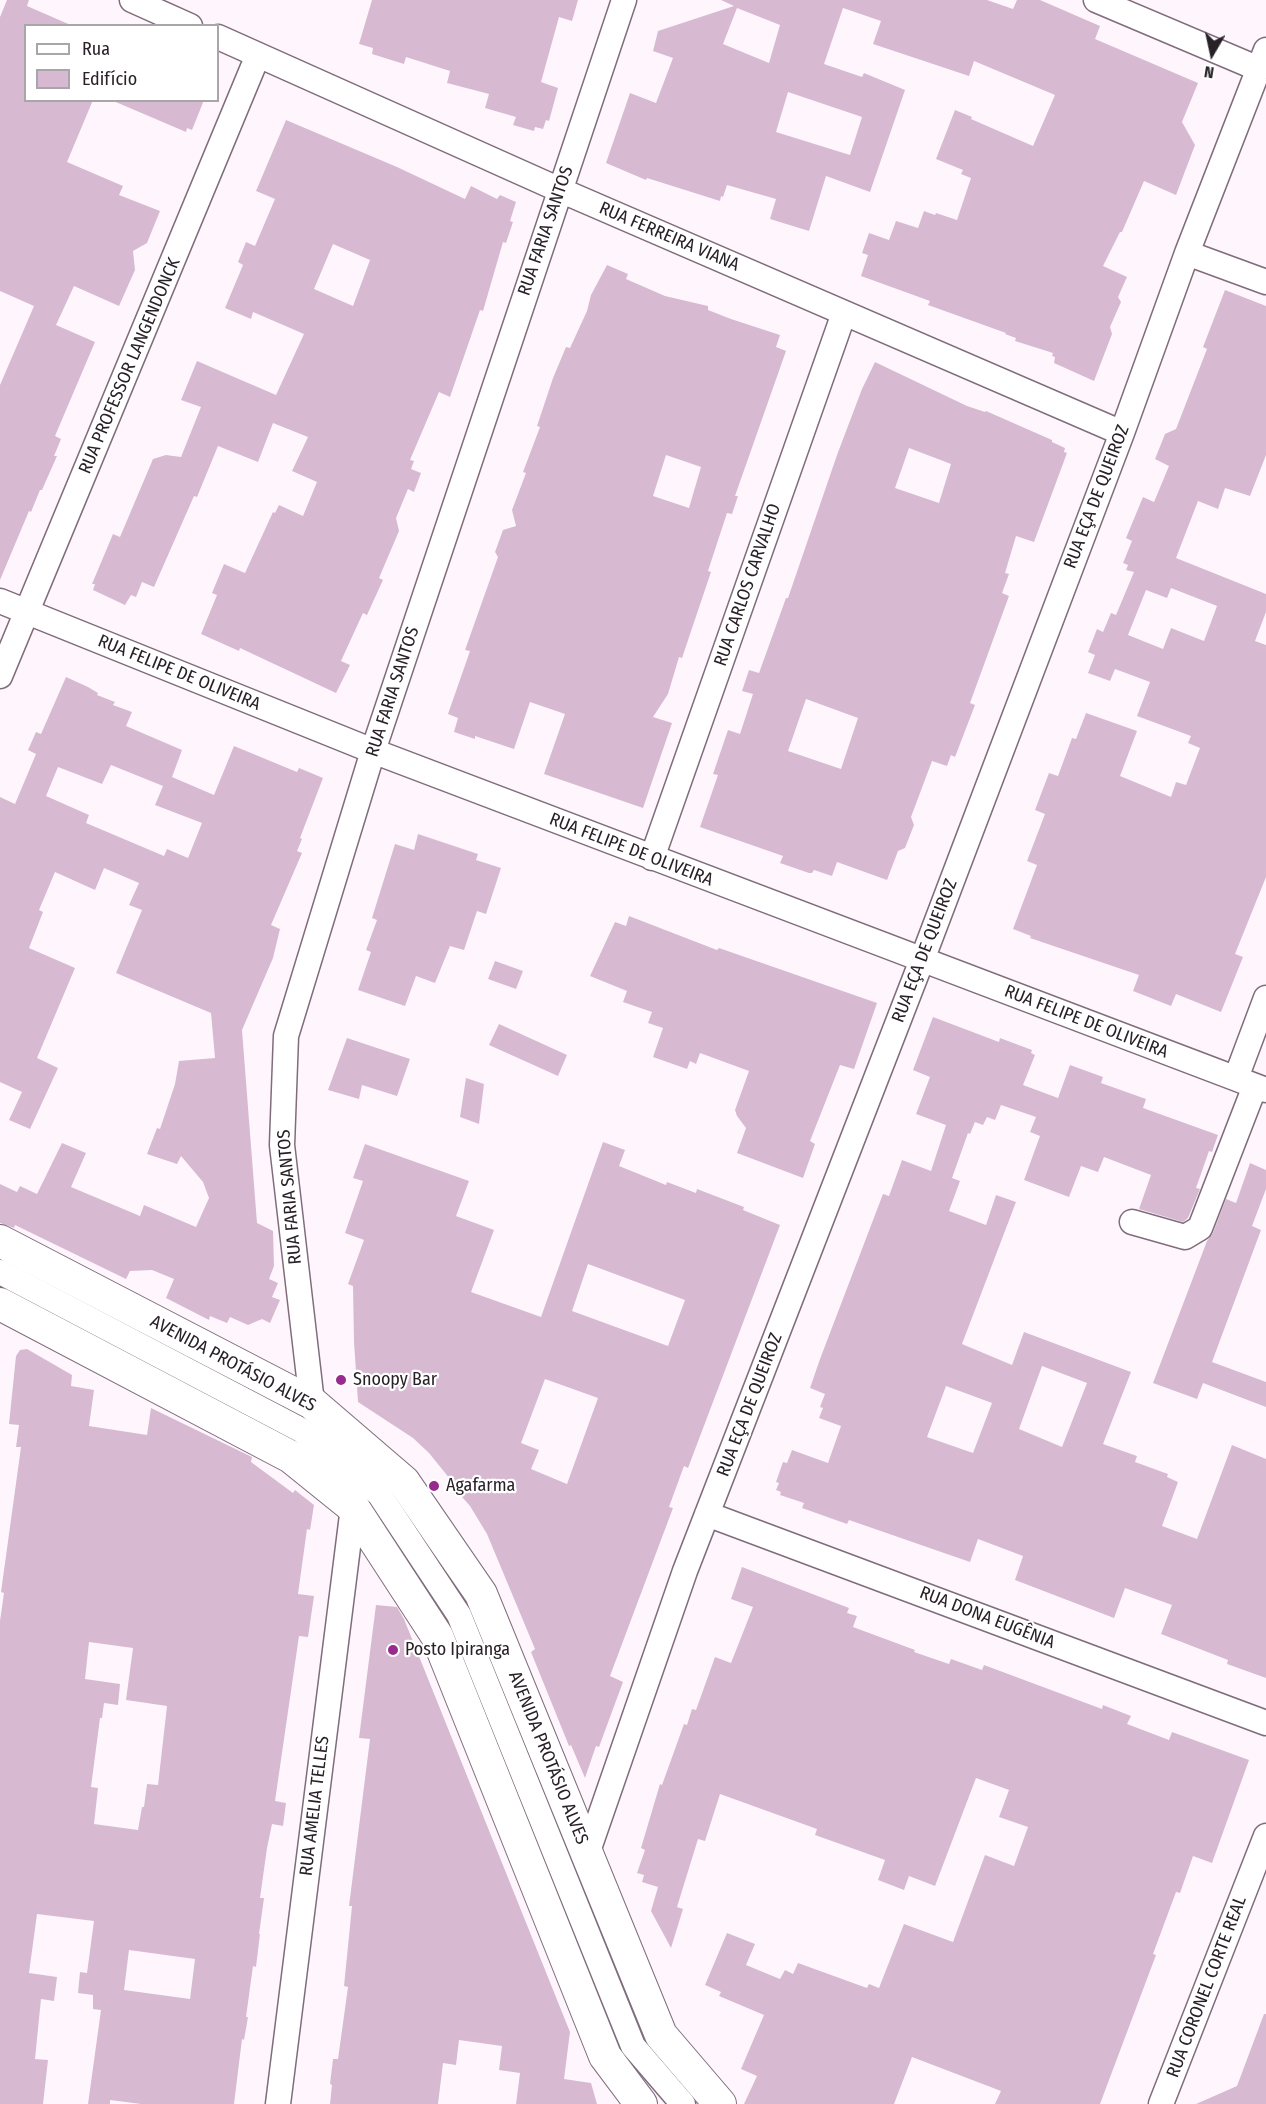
<!DOCTYPE html>
<html>
<head>
<meta charset="utf-8">
<style>
  body { margin:0 }
  #map { position:relative; width:1266px; height:2104px; overflow:hidden; background:#fff6fd; font-family:"Fira Sans Condensed",sans-serif }
  canvas { display:block }
  .legend { position:absolute; left:24px; top:24px; width:195px; height:78px; box-sizing:border-box; background:#fff; border:2px solid #a9a6a9; margin:0; padding:8px 10px; list-style:none; font-size:18px; color:#292128 }
  .legend li { display:flex; align-items:center; gap:12px; height:30px }
  .legend b { width:30px; border:2px solid #a9a6a9 }
  .north { position:absolute; left:1182px; top:24px; width:60px; height:60px; -webkit-text-stroke:4px #fff; paint-order:stroke; rotate:189deg; font-size:16px; font-weight:700; line-height:24px; text-align:center; color:#292128 }
  .north::after { content:''; display:block; margin:auto; width:21px; height:27px; background:#292128; clip-path:polygon(50% 0,100% 100%,50% 72%,0 100%) }
</style>
</head>
<body>
<div id="map">
<canvas width="1266" height="2104"></canvas>
<ul class="legend">
<li><b style="height:8px;background:#fff"></b>Rua</li>
<li><b style="height:16px;background:#d7bad1"></b>Edifício</li>
</ul>
<div class="north">N</div>
</div>
<script>
const ctx = document.querySelector('canvas').getContext('2d');
ctx.lineJoin = 'round';
function paint(path, color) {
  ctx.fillStyle = color;
  ctx.fill(path, 'evenodd');
}
function stroke(path, color, width, dash) {
  ctx.strokeStyle = color;
  ctx.lineWidth = width;
  ctx.lineCap = dash ? 'butt' : 'round';
  ctx.setLineDash(dash || []);
  ctx.stroke(path);
}
function label(font, color, halo, rows, align = 'center') {
  ctx.font = font + ' "Fira Sans Condensed",sans-serif';
  ctx.lineWidth = 4.5;
  ctx.setLineDash([]);
  ctx.textBaseline = 'middle';
  ctx.strokeStyle = halo;
  ctx.fillStyle = color;
  for (const [text, x, y, turn = 0] of rows) {
    ctx.save();
    ctx.translate(x, y);
    ctx.rotate((+turn || 0) * Math.PI / 180);
    ctx.textAlign = isNaN(turn) ? turn : align;
    if (halo) ctx.strokeText(text, 0, 0);
    ctx.fillText(text, 0, 0);
    ctx.restore();
  }
}
const building = new Path2D(`
  M7,0H29L27,6L73,26H26V100H93L67,162L123,186L119,195L160,211L147,243L133,251L135,270L119,306L74,286L56,325L95,342L55,436L61,439L54,456H57L42,490H40L31,512L29,511L0,580V385L34,306L0,291V17Z
  M372,0H578L572,21L559,17L541,82L558,88L549,121L546,120L543,129L535,127L534,131L513,125L516,117L485,108L489,94L447,83L450,71L406,57L404,64L372,54L373,48L359,44Z
  M721,0H987L1013,9L1017,0H1040L1100,26L1095,39L1198,83L1182,122L1195,145L1176,195L1144,181L1122,232H1120L1103,266L1127,277L1118,297L1121,302L1110,327L1112,334L1094,381L1054,363L1055,357L1052,356L1053,353L1015,341L1016,338L1005,334L1006,333L928,305L930,301L861,276L868,255L862,253L869,233L889,240L896,221L918,228L924,211L935,215L936,213L957,220L971,178L961,174L963,170L936,159L955,110L972,117L971,119L1033,146L1055,95L974,61L969,76L873,44L881,21L843,8L824,64L862,77L864,73L905,90L870,192L826,176L809,231L770,219L776,199L727,185L723,197L721,196L720,201L647,178L646,180L606,163L630,93L656,103L673,58L653,51L658,31L734,6ZM737,8L780,25L769,63L723,44ZM788,92L862,117L850,155L776,132Z
  M111,100H204L192,130L187,128L186,132Z
  M286,120L397,167L465,199L471,186L497,199L500,195L516,202L510,221L513,222L506,243L503,242L483,311L480,310L450,397L439,392L410,460L414,461L411,469L421,473L414,492L408,489L396,518L399,531L379,578L383,580L367,615L363,613L341,661L350,665L336,693L240,648L239,651L201,634L217,595L212,593L224,564L245,573L273,512L275,513L279,505L303,516L317,482L292,471L308,437L273,423L258,462L218,446L197,497L194,496L154,587L142,582L136,597L131,595L125,605L93,590L95,584H92L113,534L120,537L153,459L166,455L181,457L201,407L181,400L197,361L276,395L304,334L253,312L251,319L225,308L243,265L238,262L246,242L255,246L275,199L256,191ZM333,244L370,260L353,306L314,289Z
  M607,265L628,274L626,279L665,296L708,306V310L731,319L780,335L776,347L786,351L735,496H738L732,514L727,513L708,571L711,572L682,658L679,657L668,694L653,717L672,723L643,808L544,774L565,714L530,702L514,749L475,736V739L454,732L458,718L448,714L470,651L465,650L498,557L495,552L503,530L516,526L512,510L526,473L523,472L540,427L537,426L553,378L566,347L570,348L587,311L591,295ZM666,455L701,467L689,508L653,496Z
  M1225,290L1266,306V455L1250,496L1225,488L1218,509L1198,501L1176,558L1266,594V612L1255,641L1266,645V877L1235,954L1243,957L1221,1012L1176,994L1171,1006L1133,991L1139,975L1030,938L1031,936L1013,929L1037,865L1027,861L1045,814L1035,810L1049,773L1058,776L1072,738L1076,739L1086,713L1137,731L1120,776L1171,797L1176,782L1186,785L1200,748L1188,743L1191,736L1137,716L1150,682L1115,669L1110,681L1088,673L1095,655L1088,652L1097,629L1103,632L1111,613L1116,615L1134,572L1126,570L1128,565L1123,563L1132,541L1126,538L1143,497L1154,502L1169,466L1155,459L1165,434L1176,429L1207,349L1203,347ZM1171,588L1217,606L1204,641L1171,628L1163,649L1128,635L1146,590L1167,598Z
  M875,362L967,406L985,412L986,411L1052,440V442L1065,448L1064,452L1067,453L1034,542L1016,536L1005,573L1009,574L1002,593L1009,596L970,703L975,705L955,757L951,755L947,766L932,761L911,817L914,825L905,848L898,851L887,880L837,862L832,876L814,870L812,873H809L780,863L783,856L700,827L718,775L713,774L728,730L740,734L753,694L742,691L749,670L759,673L786,598H788L837,455L862,389ZM909,448L951,464L939,503L895,488ZM806,699L858,718L841,769L788,751Z
  M66,677L88,687L98,693L97,695L115,702L113,705L132,712L126,726L182,750L172,777L214,795L234,746L297,772L299,768L323,778L300,838L302,839L297,851L302,853L271,925L280,929L273,958L242,1030L257,1223L273,1231L274,1266L269,1279L278,1283L272,1297L280,1300L270,1323L262,1319L248,1325L230,1317L227,1323L210,1316L209,1320L166,1298L174,1279L152,1270L130,1271L126,1279L15,1225L14,1228L0,1223V1184L17,1192L20,1186L37,1194L62,1143L86,1153L71,1187L140,1216L144,1205L196,1227L209,1198L203,1182L181,1156L177,1164L147,1154L157,1128L160,1129L175,1084L179,1061L215,1058L211,1013L116,973L142,910L129,905L139,883L104,868L95,890L55,872L39,910L43,912L29,948L75,968L37,1058L58,1068L30,1129L9,1120L22,1092L0,1082V797L15,804L36,754L28,750L36,732L41,734ZM111,765L163,786L155,805L202,823L188,858L167,849L164,856L86,823L89,815L46,796L58,767L102,784Z
  M418,834L478,854L476,860L501,868L486,914L477,911L464,950L450,946L435,983L416,976L405,1006L358,990L371,952L366,950L377,920L372,918L395,844L414,850Z
  M629,916L717,950L719,948L877,1003L854,1069L840,1065L810,1141L815,1144L803,1178L737,1153L746,1128L737,1116L735,1110L749,1071L700,1053L696,1064L690,1061L687,1069L653,1057L663,1028L648,1023L652,1012L623,1002L627,991L590,976L615,922L626,926Z
  M495,961L523,971L516,989L488,979Z
  M933,1017L999,1042L1000,1038L1032,1050L1031,1053L1035,1055L1023,1085L1058,1098L1070,1065L1103,1077L1101,1083L1146,1099L1143,1108L1218,1135L1212,1152L1209,1151L1196,1188L1200,1189L1188,1218L1183,1222L1139,1209L1151,1175L1104,1157L1098,1172L1081,1166L1069,1197L1024,1180L1040,1136L1030,1132L1036,1117L1001,1105L995,1120L987,1117L983,1125L975,1122L970,1134L968,1133L952,1178L960,1181L949,1211L986,1225L996,1195L1016,1202L962,1344L1012,1365L1024,1332L1131,1372L1103,1444L1137,1456L1135,1462L1168,1474L1167,1477L1178,1482L1162,1526L1197,1539L1232,1445L1266,1459V1678L1227,1664L1228,1660L1161,1634L1172,1605L1125,1588L1114,1618L1015,1580L1023,1556L978,1539L970,1562L849,1520L847,1524L802,1508L804,1503L780,1495L781,1492L776,1490L779,1483L776,1482L783,1462L787,1463L792,1450L828,1463L841,1426L819,1418L823,1408L820,1407L825,1394L810,1388L820,1359L883,1194L889,1196L902,1160L931,1171L946,1125L916,1114L930,1077L913,1070ZM1042,1366L1087,1383L1062,1447L1019,1429ZM946,1386L992,1403L973,1453L927,1437Z
  M499,1024L567,1055L558,1076L489,1045Z
  M347,1038L410,1059L397,1096L362,1085L359,1099L328,1090Z
  M466,1078L484,1084L479,1124L460,1117Z
  M603,1142L625,1150L619,1166L666,1185L667,1182L696,1193L697,1189L744,1207L743,1210L780,1225L688,1468L684,1466L669,1507L673,1508L610,1676L623,1682L599,1747L596,1746L585,1778L571,1745L569,1746L531,1652L535,1649L487,1534L470,1506L449,1482L450,1479L429,1453L413,1438L358,1402L354,1342L353,1286L348,1284L364,1240L345,1233L363,1181L353,1178L365,1144L469,1181L456,1216L494,1230L471,1292L541,1317ZM588,1264L685,1300L668,1346L572,1311ZM545,1379L598,1398L567,1484L531,1469L539,1450L521,1443Z
  M1250,1163L1266,1170V1189L1252,1226L1261,1230L1212,1362L1266,1382V1407L1203,1383L1197,1399L1153,1383L1207,1241L1213,1233L1226,1199L1236,1203Z
  M27,1349L72,1375L71,1386L94,1390L89,1426L147,1435L151,1408L252,1457L251,1462L293,1493L295,1490L314,1505L310,1530L307,1529L298,1594L314,1596L308,1637L299,1636L275,1801L286,1803L283,1826L272,1824L267,1848L260,1898H264L259,1934H260L256,1967L253,1966L246,2017H248L244,2040L242,2039L234,2104H141L110,2100V2104H88L101,2010L93,2009V1995L78,1993L80,1972L87,1973L94,1921L37,1914L29,1973L57,1977L54,2001L41,1999L35,2059L48,2060L43,2104H0V1621L4,1593L1,1592L21,1447H16L19,1425L9,1424L16,1356L20,1350ZM89,1642L133,1648L126,1700L167,1706L158,1785L147,1784L144,1807H142L138,1830L94,1824L98,1788L91,1787L100,1718H102L104,1703L118,1705L120,1684L85,1679ZM129,1950L195,1959L190,1999L124,1990Z
  M742,1567L849,1608L847,1613L857,1616L853,1627L915,1650L914,1652L949,1664L951,1659L982,1670L984,1665L1102,1709L1103,1705L1131,1716L1127,1724L1169,1740L1172,1732L1249,1760L1212,1863L1193,1856L1180,1893L1176,1892L1153,1954L1156,1955L1100,2104H995L1001,2091L912,2057L894,2104H744L757,2076L741,2069L764,2015L719,1996L721,1992L705,1985L727,1933L755,1944L746,1965L780,1979L785,1970L793,1974L798,1963L867,1988L869,1984L879,1988L904,1924L953,1942L985,1855L1014,1866L1028,1827L999,1817L1009,1790L976,1778L935,1886L909,1876L904,1890L878,1880L885,1860L815,1835L817,1829L720,1794L705,1841L698,1839L677,1907L683,1909L671,1948L651,1911L658,1887L642,1882L644,1875L637,1873L645,1850L641,1848L660,1784L662,1785L684,1724L687,1725L692,1709L696,1710L715,1657L731,1663L753,1607L731,1599Z
  M376,1605L397,1607L404,1619L570,2032L564,2079L591,2083L597,2104H516L520,2073L499,2070L502,2046L459,2040L456,2065L443,2063L438,2104H330L332,2085L330,2084L333,2059H338L348,1987L344,1986L352,1906H349L370,1739L359,1738Z
  M1264,2014H1266V2104H1196L1237,2086Z`);
const minor = new Path2D(`
  M132,0L190,26
  M1096,0L1259,69
  M218,37L560,190L1122,433
  M1187,253L1266,282
  M0,601L373,751L1266,1090
  M0,676L258,55
  M652,858L844,313
  M1236,1078L1266,998
  M1132,1222L1185,1237L1200,1228L1255,1086
  M0,1272L301,1430L379,1494L459,1615L633,2046L683,2104
  M312,1403L282,1145L286,1036L373,751L624,0
  M707,1514L1266,1723
  M587,1854L685,1571L922,960L1122,433L1187,253L1266,50
  M278,2104L353,1507
  M1161,2104L1266,1836`);
const major = new Path2D(`
  M0,1241L312,1403L404,1482L481,1594L661,2035L720,2104
  M0,1304L291,1457L353,1507L437,1636L605,2056L641,2104`);
const markers = [
  [341,1380,6,"#972a8c"],
  [434,1486,6,"#972a8c"],
  [393,1650,6,"#972a8c"]
];
const streetNames = [
  ["RUA FARIA SANTOS",546,231,-71],
  ["RUA FERREIRA VIANA",669,237,23],
  ["RUA PROFESSOR LANGENDONCK",130,366,-67],
  ["RUA EÇA DE QUEIROZ",1097,497,-69],
  ["RUA CARLOS CARVALHO",748,585,-71],
  ["RUA FELIPE DE OLIVEIRA",179,673,22],
  ["RUA FARIA SANTOS",393,692,-72],
  ["RUA FELIPE DE OLIVEIRA",631,850,21],
  ["RUA EÇA DE QUEIROZ",925,951,-69],
  ["RUA FELIPE DE OLIVEIRA",1086,1022,21],
  ["RUA FARIA SANTOS",290,1197,-95],
  ["AVENIDA PROTÁSIO ALVES",233,1364,28],
  ["RUA EÇA DE QUEIROZ",750,1405,-69],
  ["RUA DONA EUGÊNIA",987,1618,21],
  ["AVENIDA PROTÁSIO ALVES",548,1758,68],
  ["RUA AMELIA TELLES",315,1806,-83],
  ["RUA CORONEL CORTE REAL",1207,1987,-69]
];
const poiNames = [
  ["Snoopy Bar",353,1380],
  ["Agafarma",446,1486],
  ["Posto Ipiranga",405,1650]
];
paint(building, '#d7bad1');
stroke(minor, '#7f6c7c', 27);
stroke(major, '#7f6c7c', 34);
stroke(minor, '#fff', 24);
stroke(major, '#fff', 32);
for (const [x, y, r, color] of markers) {
  const dot = new Path2D();
  dot.arc(x, y, r, 0, 2 * Math.PI);
  ctx.fillStyle = color;
  ctx.fill(dot);
  stroke(dot, '#fff', 2);
}
label('18px', '#292128', '#fff', streetNames);
label('18px', '#292128', '#fff', poiNames, 'left');
</script>
</body>
</html>
